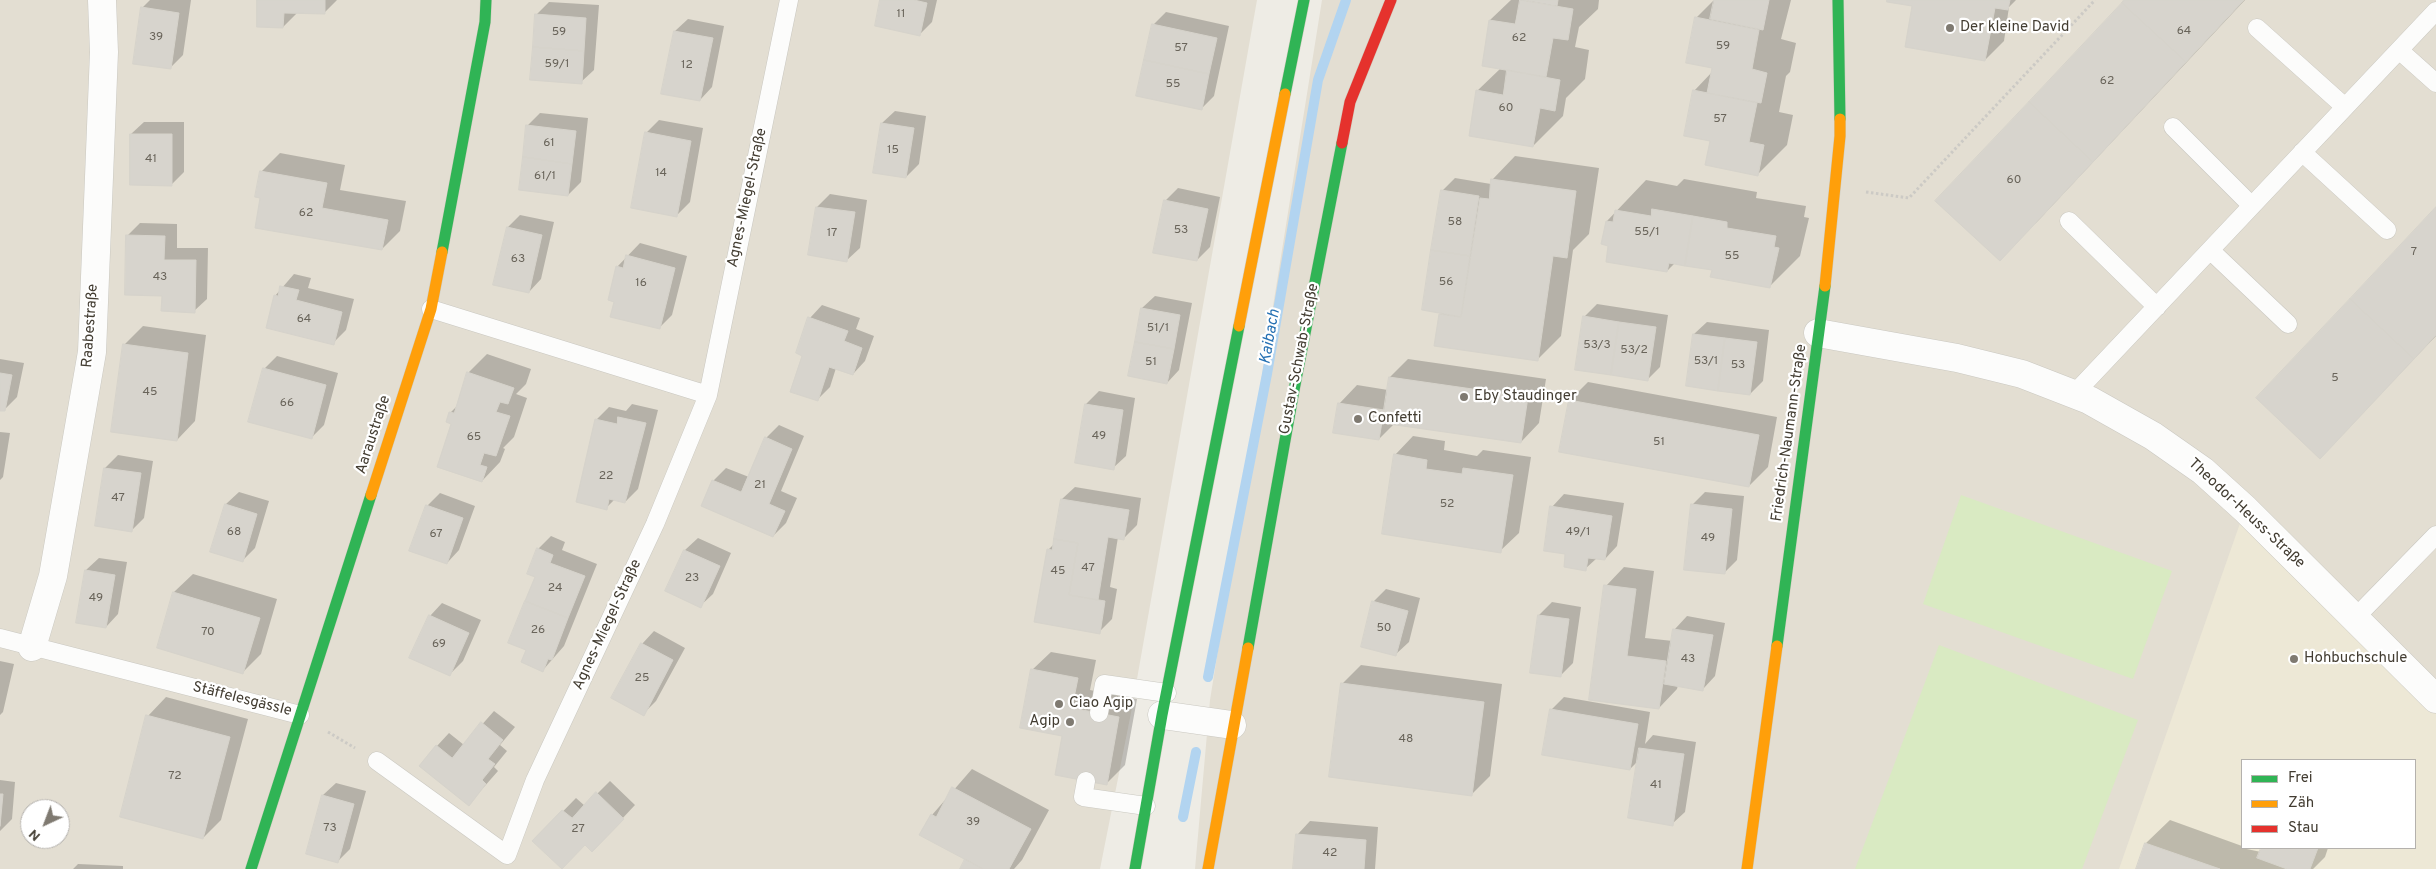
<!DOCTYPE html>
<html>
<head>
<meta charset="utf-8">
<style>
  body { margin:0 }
  #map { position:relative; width:2436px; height:869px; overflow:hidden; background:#eeece5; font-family:Overpass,sans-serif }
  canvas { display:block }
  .legend { position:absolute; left:2241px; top:759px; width:175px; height:90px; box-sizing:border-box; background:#fff; border:1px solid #b4b1ad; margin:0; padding:6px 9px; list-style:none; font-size:15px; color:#433d32 }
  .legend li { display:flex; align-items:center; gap:10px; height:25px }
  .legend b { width:25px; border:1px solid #b4b1ad }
  .north { position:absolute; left:20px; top:799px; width:50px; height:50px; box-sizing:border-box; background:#fff; border:1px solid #b4b1ad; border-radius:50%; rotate:223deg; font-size:14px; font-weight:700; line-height:20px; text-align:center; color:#433d32 }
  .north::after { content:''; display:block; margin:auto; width:18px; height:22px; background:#7f7a71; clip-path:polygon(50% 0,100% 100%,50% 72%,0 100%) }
</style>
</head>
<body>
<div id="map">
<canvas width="2436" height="869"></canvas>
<ul class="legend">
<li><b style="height:6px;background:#30b455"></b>Frei</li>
<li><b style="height:6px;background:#ff9f0a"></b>Zäh</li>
<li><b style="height:6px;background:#e5322d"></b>Stau</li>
</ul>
<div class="north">N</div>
</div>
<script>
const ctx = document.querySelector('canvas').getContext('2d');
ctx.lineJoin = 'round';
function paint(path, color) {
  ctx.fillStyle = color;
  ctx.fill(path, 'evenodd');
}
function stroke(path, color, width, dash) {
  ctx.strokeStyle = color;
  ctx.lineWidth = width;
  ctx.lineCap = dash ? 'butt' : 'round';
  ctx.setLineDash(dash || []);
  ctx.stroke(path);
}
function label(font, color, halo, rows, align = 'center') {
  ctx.font = font + ' Overpass,sans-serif';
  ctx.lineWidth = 4.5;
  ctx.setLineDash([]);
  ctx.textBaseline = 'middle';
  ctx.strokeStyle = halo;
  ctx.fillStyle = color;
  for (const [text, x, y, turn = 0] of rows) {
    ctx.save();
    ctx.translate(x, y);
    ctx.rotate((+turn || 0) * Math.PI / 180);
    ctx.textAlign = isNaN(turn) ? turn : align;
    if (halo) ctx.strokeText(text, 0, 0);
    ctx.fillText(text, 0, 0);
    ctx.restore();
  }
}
const residential = new Path2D(`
  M0,0H1257L1131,713L1100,869H0ZM30,809H60V839H30Z
  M1322,0H2436V869H1195L1210,700ZM2242,760H2415V848H2242Z`);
const education = new Path2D(`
  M2245,509L2436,699V869H2119ZM2242,760H2415V848H2242Z`);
const green = new Path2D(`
  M1961,495L2172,571L2133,679L1923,604Z
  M1939,645L2138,720L2082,869H1855Z`);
const shadow = new Path2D(`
  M150,0H191L183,55L170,68L142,8Z
  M259,0H337L324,13L298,12L283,27Z
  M881,0H937L932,22L920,34Z
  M1511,0H1599L1598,9L1579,27L1575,47L1589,50L1585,79L1566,98L1563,116L1533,146L1477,91L1501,68L1490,20Z
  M1714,0H1791L1781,39L1796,43L1790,72L1786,76L1779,112L1793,115L1787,145L1757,175L1711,140L1694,91L1713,71L1696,18Z
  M1889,0H2016L2009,7L2004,41L1985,60L1914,5Z
  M2126,0H2245L2035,224Z
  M549,2L599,5L594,70L581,82L536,15Z
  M1166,12L1229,26L1214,96L1201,109L1153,25Z
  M688,19L724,26L712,87L700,100L675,31Z
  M895,111L926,116L919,164L906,177L882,123Z
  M540,113L588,118L581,182L568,195L527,126Z
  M659,120L703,128L690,202L677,215L646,133Z
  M144,122H184V172L172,184L131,134Z
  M280,153L345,165L340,190L406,201L400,231L382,249L262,197L261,172Z
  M1515,156L1599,168L1589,234L1573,250L1561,336L1538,359L1440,315L1442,312V191L1455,178L1491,184L1492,180Z
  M1684,179L1757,192L1756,198L1806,206L1804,217L1809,218L1800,256L1770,286L1713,269L1675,263L1667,271L1610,245L1607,221L1646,180L1677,186Z
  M1178,188L1220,197L1210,247L1197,260L1165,201Z
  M830,194L867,200L860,248L847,260L810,254L817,207Z
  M2436,209V336L2320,457Z
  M520,215L554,222L541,279L529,292L508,227Z
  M140,223L177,224V248H208L207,299L194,311L163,295L127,236Z
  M640,243L687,256L672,315L659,328L616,301L617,267Z
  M294,274L311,278L308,288L354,299L346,330L333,343L275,296Z
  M1155,296L1192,303L1179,370L1167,383L1142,308Z
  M1597,304L1668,315L1660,367L1647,380L1584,317Z
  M822,305L860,318L856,329L874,336L865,361L853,374L836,368L830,387L817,400L810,318Z
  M1707,322L1769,330L1763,381L1750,394L1694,334Z
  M143,326L206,335L195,421L177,440L124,345Z
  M487,354L531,369L526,384L516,394L527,398L514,437L503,448L505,449L500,462L482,481L453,423L450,413L457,406L468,373Z
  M277,356L338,373L324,425L311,438L264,369Z
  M0,359L24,363L17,397L4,410L0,409Z
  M1408,359L1546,379L1539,423L1521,442L1395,423L1379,439L1339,404L1357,385L1388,390L1390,377Z
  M1588,382L1777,417L1768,467L1749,486L1570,400Z
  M1099,391L1135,398L1126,456L1113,468L1086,404Z
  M632,404L658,410L638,489L625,502L615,499L606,508L596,420L609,407L626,411Z
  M779,425L804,436L781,491L797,498L786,523L773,536L703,505L713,481L726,468L749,477L766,438Z
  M0,432L10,433L3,477L0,480Z
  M1413,436L1445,441L1444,450L1477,456L1483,450L1531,457L1519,533L1500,551L1395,455Z
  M118,455L153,461L144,518L132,530L97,525L105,468Z
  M1075,487L1141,498L1137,525L1124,538L1118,537L1110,587L1117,589L1112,619L1099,632L1048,550L1055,543L1062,499Z
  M239,492L269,501L255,548L242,561L212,552L226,504Z
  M1705,492L1744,496L1737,560L1724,573L1692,505Z
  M440,493L475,506L459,550L447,563L427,506Z
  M1564,494L1624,503L1617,546L1605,559L1597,558L1585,569L1567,553L1552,507Z
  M551,536L565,542L562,550L597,564L564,646L543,670L528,649L538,549Z
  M698,538L731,553L713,594L700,606L667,591L685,550Z
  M99,558L127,562L118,614L106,627L86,570Z
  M1624,567L1654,571L1645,638L1673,641L1675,629L1687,616L1725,623L1715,676L1703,689L1678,685L1677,689L1659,708L1591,699L1606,586Z
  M193,574L277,599L261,654L243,672L158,647L174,592Z
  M1386,589L1420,598L1409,642L1396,654L1373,602Z
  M1552,602L1581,607L1573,663L1560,676L1532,672L1539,615Z
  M442,603L481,620L463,661L450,674L430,616Z
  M654,631L685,648L656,701L643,714L642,644Z
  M1051,652L1096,660L1090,690L1137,699L1125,765L1106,784L1063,735L1032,670Z
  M0,661L14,664L3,712L0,715Z
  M1361,665L1502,684L1490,776L1471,795L1342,684Z
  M166,697L248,719L221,820L203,838L148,716Z
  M1564,697L1650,712L1645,744L1653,735L1696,742L1685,812L1672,824L1639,760L1630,769L1551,710Z
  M494,711L515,727L500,745L507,751L494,767L498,771L469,804L437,746L449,733L464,745Z
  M972,769L1049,810L1022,860L1014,869H961L966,859L932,815Z
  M0,780L15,782L12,819L0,831Z
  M610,781L635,805L605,837L585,843L534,841L576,798L585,806Z
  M336,783L366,791L350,849L337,862L307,853L323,795Z
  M2170,820L2242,846V848L2261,852L2262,848H2328L2325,857L2313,869H2137L2146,843Z
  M1310,821L1378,827L1375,869H1295L1298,834Z
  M78,864L123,866V869H73Z`);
const stream = new Path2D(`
  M1208,677L1267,374L1318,80L1346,0
  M1183,817L1196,752`);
const building = new Path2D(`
  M257,0H325V14L284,13L283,28L257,27Z
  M880,0H914L927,3L920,36L875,26Z
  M1520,0L1573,9L1568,40L1553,38L1546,77L1482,66L1489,20L1515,24Z
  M1524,0H1558L1557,6Z
  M1714,0H1769L1763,30L1710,19Z
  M1887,0H2010L2008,10L1995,8L1985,61L1905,47L1912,6L1887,2Z
  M2124,0H2244L2186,62L2122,3Z
  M2122,3L2186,62L2093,162L2029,102Z
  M141,7L179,13L171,69L133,64Z
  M535,14L586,18L584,51L533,47Z
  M1695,17L1759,30L1752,69L1767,73L1761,103L1707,93L1712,68L1686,63Z
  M1152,24L1217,38L1209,74L1144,60Z
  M674,31L713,38L700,101L661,94Z
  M533,47L584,51L582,84L530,80Z
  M1144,60L1209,74L1202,110L1136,96Z
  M1507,70L1560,80L1555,111L1540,108L1533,147L1469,136L1476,90L1503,95Z
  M1693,90L1757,103L1749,142L1764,145L1758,176L1705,165L1710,141L1684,136Z
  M2029,102L2093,162L2000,261L1935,201Z
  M881,123L914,128L906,178L873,173Z
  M526,125L576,131L572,164L523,157Z
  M645,132L691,141L677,217L631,208Z
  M130,134H172V186L130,185Z
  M523,157L572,164L568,196L519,190Z
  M260,171L327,183L322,208L388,220L382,250L255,228L260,198L255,197Z
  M1491,179L1576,191L1567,258L1553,256L1538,361L1434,346L1439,314L1461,317L1480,198L1489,199Z
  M1441,190L1479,196L1470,256L1431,250Z
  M1164,200L1208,209L1197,261L1153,253Z
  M816,207L855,212L847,262L808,255Z
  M2436,207V335L2414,359L2350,299Z
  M1652,209L1693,216L1685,266L1669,263L1667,272L1606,262L1608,246L1601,244L1606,221L1613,222L1615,210L1651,216Z
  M1693,216L1727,222V228L1776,236L1774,247L1779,248L1770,288L1710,277L1712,270L1685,266Z
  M507,227L542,235L529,293L493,285Z
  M126,235L165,236L164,260H196L195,313L161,311L162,296L125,295Z
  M1431,250L1470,256L1461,317L1422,310Z
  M626,255L675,268L660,329L610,317L614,302L608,300L616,266L623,268Z
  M280,286L299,290L296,300L342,312L334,345L266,328L274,295L278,296Z
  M2350,299L2414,359L2320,459L2256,398Z
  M1141,308L1180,315L1174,349L1135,342Z
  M1583,316L1619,322L1611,375L1575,370Z
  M808,317L848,331L844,341L862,348L853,375L829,367L818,401L790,392L802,356L796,353Z
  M1619,322L1656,327L1648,381L1611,375Z
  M1693,334L1725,338L1718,391L1686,386Z
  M1725,338L1757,342L1750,395L1718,391Z
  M1135,342L1174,349L1167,384L1128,376Z
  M123,344L188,353L177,441L111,432Z
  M263,368L326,385L312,439L248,422Z
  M467,372L514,388L508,404L500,402L496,412L510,416L496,456L484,453L480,465L487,467L482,482L437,467L451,424L446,422L449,412L454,413Z
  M0,373L12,375L5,411H0Z
  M1389,377L1528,397L1521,443L1382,423Z
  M1569,400L1759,435L1749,487L1559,452Z
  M1338,403L1384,410L1379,440L1333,433Z
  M1085,404L1123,410L1114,470L1075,463Z
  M618,417L646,423L625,503L609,499L607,510L576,502L595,419L617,424Z
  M765,437L792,449L769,504L785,511L773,537L701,506L712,480L741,492Z
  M1394,454L1427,460L1426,469L1462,474L1463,468L1513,475L1501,553L1382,534Z
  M104,468L141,473L132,532L95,526Z
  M1061,499L1129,510L1124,540L1108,537L1098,600L1069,595L1078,543L1054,539Z
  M225,504L257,514L243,562L210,552Z
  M1691,504L1732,509L1725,574L1684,570Z
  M426,505L463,518L447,564L409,551Z
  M1550,506L1612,516L1605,560L1588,558L1586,571L1564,567L1565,554L1544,551Z
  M1054,539L1078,543L1069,595L1105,601L1100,634L1034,622L1047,549L1052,550Z
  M537,548L553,555L550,563L585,576L568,618L525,601L535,577L527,574Z
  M684,550L720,566L701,608L665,591Z
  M85,570L115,575L106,628L76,623Z
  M1604,585L1636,589L1627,656L1666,661L1659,709L1589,700Z
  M173,592L260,618L243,674L157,648Z
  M525,601L568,618L552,660L548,659L543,672L521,662L526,650L508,643Z
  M1372,601L1408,611L1396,656L1361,647Z
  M429,615L469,633L450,676L409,658Z
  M1538,615L1569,619L1561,677L1530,673Z
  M1673,629L1713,635L1703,691L1664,684Z
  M641,643L673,660L644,716L611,698Z
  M1031,669L1078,678L1072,708L1119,717L1107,785L1055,775L1062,736L1020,728Z
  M1341,683L1484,702L1472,796L1329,777Z
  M1550,709L1638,724L1630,770L1542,755Z
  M146,715L230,737L203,839L120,817Z
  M481,722L503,740L488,759L495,764L482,780L486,784L469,806L419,766L436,745L452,758Z
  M1639,748L1684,754L1673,826L1628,818Z
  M952,787L1031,829L1009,869H983L919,835L931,814L936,817Z
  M596,792L624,819L592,852L585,845L562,869L532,841L562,810L572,818Z
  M0,794H3L0,826Z
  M322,795L354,804L338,863L306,854Z
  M1296,834L1366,840L1364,869H1293Z
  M2145,843L2220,869H2136Z
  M2261,848H2318L2310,869H2287L2257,858Z
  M965,859L983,869H960Z`);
const path = new Path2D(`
  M1866,192L1909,198L2095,0
  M328,732L355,748`);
const lane = new Path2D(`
  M2257,28L2345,107
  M2399,50L2436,83
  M2173,127L2252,206
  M2302,152L2387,230
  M2069,221L2157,307
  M2210,250L2288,324
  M431,309L708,395
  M2074,394L2436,11
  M2355,618L2436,535
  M0,638L300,715
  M1099,713L1104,684L1167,693
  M377,761L507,855L535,780L655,524L708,395L789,0
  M1086,781L1083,797L1146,806`);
const street = new Path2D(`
  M1818,333L1957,358L2022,374L2089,400L2153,436L2203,471L2245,509L2436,699
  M32,647L53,576L92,352L104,52L102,0
  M1162,715L1232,725`);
const fast = new Path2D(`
  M1838,0L1840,119
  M1285,94L1304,0
  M442,252L485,22L486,0
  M1777,646L1825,286
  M1248,648L1294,390L1342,143
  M251,869L371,495
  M1135,869L1162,715L1239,326`);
const slow = new Path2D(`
  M1825,286L1840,136V119
  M1239,326L1285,94
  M371,495L431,309L442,252
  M1208,869L1248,648
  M1747,869L1777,646`);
const jam = new Path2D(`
  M1342,143L1350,102L1391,0`);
const markers = [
  [1950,28,5,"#7f7a71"],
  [1464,397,5,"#7f7a71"],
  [1358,419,5,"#7f7a71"],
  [2294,659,5,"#7f7a71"],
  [1059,704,5,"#7f7a71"],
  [1070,722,5,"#7f7a71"]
];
const numberNames = [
  ["11",901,15],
  ["64",2184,32],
  ["59",559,33],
  ["39",156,38],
  ["62",1519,39],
  ["59",1723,47],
  ["57",1181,49],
  ["59/1",557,65],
  ["12",687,66],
  ["62",2107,82],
  ["55",1173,85],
  ["60",1506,109],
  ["57",1720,120],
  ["61",549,144],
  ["15",893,151],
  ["41",151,160],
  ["14",661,174],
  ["61/1",545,177],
  ["60",2014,181],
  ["62",306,214],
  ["58",1455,223],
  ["53",1181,231],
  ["55/1",1647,233],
  ["17",832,234],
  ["7",2414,253],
  ["55",1732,257],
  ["63",518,260],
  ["43",160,278],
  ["56",1446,283],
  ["16",641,284],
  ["64",304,320],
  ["51/1",1158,329],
  ["53/3",1597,346],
  ["53/2",1634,351],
  ["53/1",1706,362],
  ["51",1151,363],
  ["53",1738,366],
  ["5",2335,379],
  ["45",150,393],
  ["66",287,404],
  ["49",1099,437],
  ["65",474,438],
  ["51",1659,443],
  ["22",606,477],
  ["21",760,486],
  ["47",118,499],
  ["52",1447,505],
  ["68",234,533],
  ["49/1",1578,533],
  ["67",436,535],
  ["49",1708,539],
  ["47",1088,569],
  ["45",1058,572],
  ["23",692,579],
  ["24",555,589],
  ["49",96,599],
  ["50",1384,629],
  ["26",538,631],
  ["70",208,633],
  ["69",439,645],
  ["43",1688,660],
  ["25",642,679],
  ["48",1406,740],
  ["72",175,777],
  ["41",1656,786],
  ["39",973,823],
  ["73",330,829],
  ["27",578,830],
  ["42",1330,854]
];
const poiNames = [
  ["Der kleine David",1960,28],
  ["Eby Staudinger",1474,397],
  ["Confetti",1368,419],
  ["Hohbuchschule",2304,659],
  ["Ciao Agip",1069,704],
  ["Agip",1060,722,"right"]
];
const streetNames = [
  ["Agnes-Miegel-Straße",748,198,-78],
  ["Raabestraße",91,326,-86],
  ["Gustav-Schwab-Straße",1300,359,-79],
  ["Friedrich-Naumann-Straße",1790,433,-82],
  ["Aaraustraße",374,435,-72],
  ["Theodor-Heuss-Straße",2246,514,43],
  ["Agnes-Miegel-Straße",608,625,-65],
  ["Stäffelesgässle",242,700,14]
];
const waterNames = [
  ["Kaibach",1271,337,-80]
];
paint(residential, '#e3ded2');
paint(education, '#ede8d6');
paint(green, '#d9eac2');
paint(shadow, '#0003');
stroke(stream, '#b2d4f0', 10);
paint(building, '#d7d4cd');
stroke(building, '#d6d3cb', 1);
stroke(lane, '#cac8c1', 19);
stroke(street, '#cac8c1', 29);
stroke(fast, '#cfcbbd', 12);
stroke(slow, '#cfcbbd', 12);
stroke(jam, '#cfcbbd', 12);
stroke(path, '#cccac5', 3, [2.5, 2.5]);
stroke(lane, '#fcfcfb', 18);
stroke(street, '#fcfcfb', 28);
stroke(fast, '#30b455', 11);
stroke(slow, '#ff9f0a', 11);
stroke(jam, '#e5322d', 11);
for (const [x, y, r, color] of markers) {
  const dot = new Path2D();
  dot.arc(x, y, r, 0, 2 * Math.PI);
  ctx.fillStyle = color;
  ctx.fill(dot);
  stroke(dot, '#fff', 2);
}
label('12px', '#69645a', null, numberNames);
label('15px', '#433d32', '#fff', poiNames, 'left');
label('15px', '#433d32', '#fff', streetNames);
label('italic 16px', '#2671b3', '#fff', waterNames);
</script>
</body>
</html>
